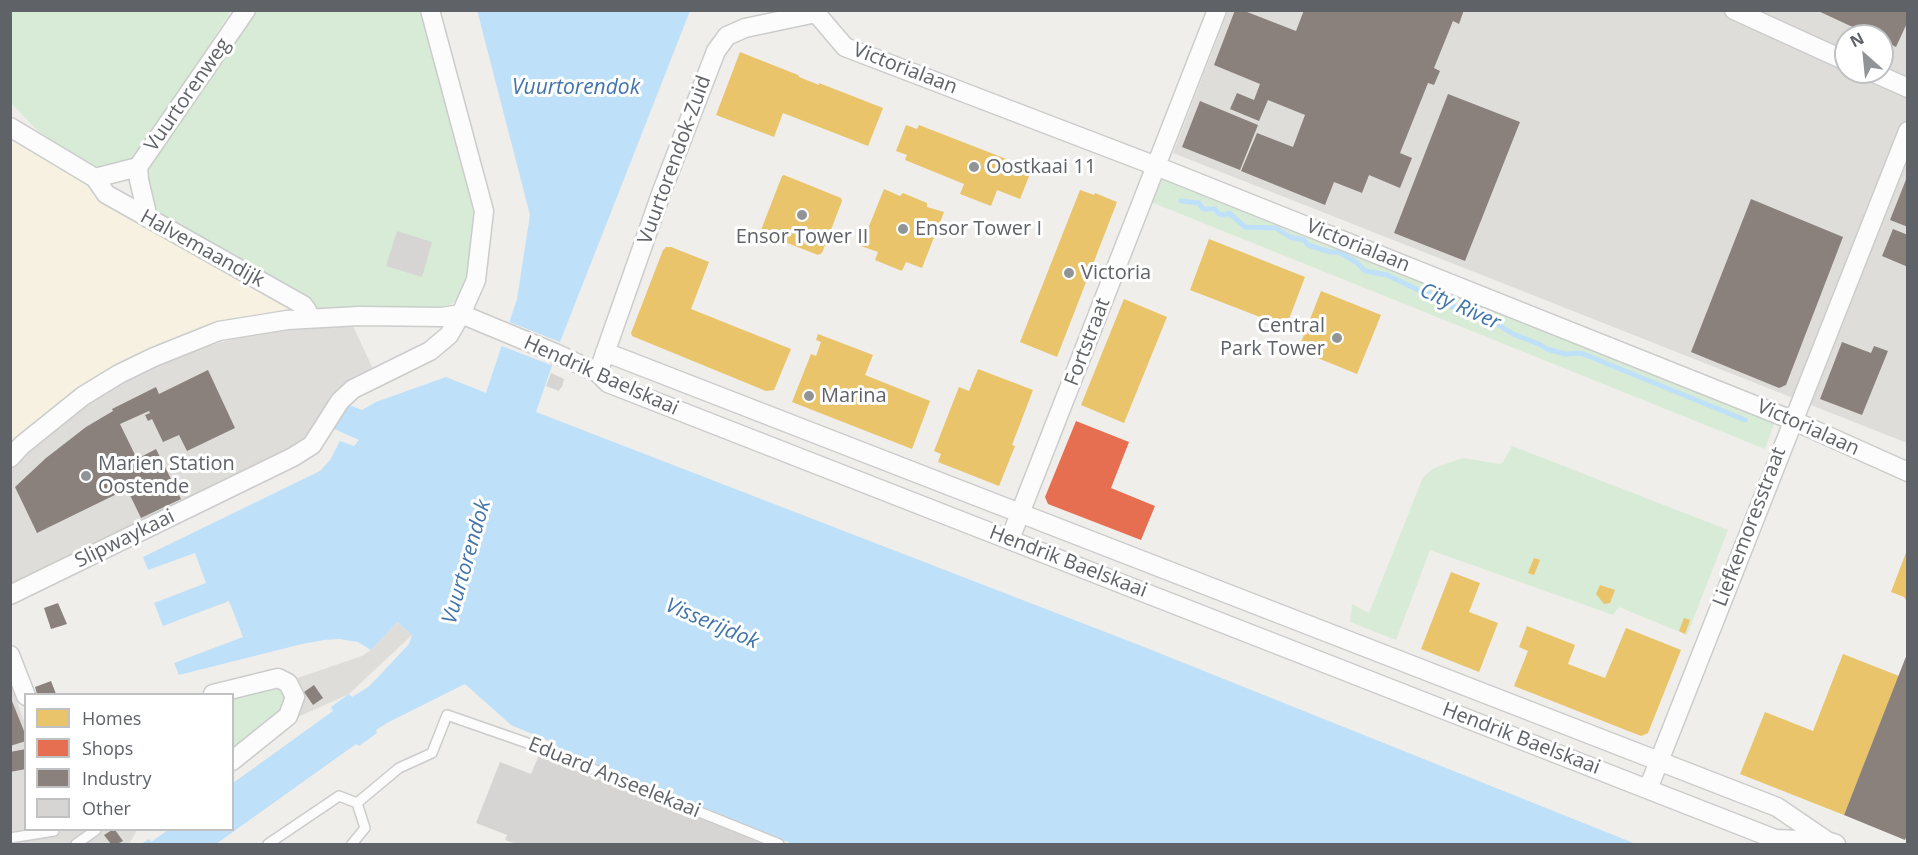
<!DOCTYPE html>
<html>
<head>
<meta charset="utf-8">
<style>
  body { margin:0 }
  #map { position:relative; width:1918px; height:855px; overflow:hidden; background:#efeeea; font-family:"Open Sans",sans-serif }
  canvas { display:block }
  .frame { position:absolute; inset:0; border:12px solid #5f6368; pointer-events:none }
  .legend { position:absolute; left:24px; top:693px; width:210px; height:138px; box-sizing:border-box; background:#fff; border:2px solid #bfc1c3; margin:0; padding:8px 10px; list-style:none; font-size:18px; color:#5f6368 }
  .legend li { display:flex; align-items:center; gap:12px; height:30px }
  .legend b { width:30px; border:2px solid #bfc1c3 }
  .north { position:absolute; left:1834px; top:24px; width:60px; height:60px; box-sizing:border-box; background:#fff; border:2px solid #bfc1c3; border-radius:50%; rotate:333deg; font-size:16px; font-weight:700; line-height:24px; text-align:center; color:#5f6368 }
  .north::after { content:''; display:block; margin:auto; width:21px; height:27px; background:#919496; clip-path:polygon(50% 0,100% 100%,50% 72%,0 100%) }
</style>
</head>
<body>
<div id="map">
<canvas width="1918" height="855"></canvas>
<div class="frame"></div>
<ul class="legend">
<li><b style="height:16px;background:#e9c46a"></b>Homes</li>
<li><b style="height:16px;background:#e76f51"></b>Shops</li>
<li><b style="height:16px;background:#8a817c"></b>Industry</li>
<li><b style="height:16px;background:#d6d5d3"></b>Other</li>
</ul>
<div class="north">N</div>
</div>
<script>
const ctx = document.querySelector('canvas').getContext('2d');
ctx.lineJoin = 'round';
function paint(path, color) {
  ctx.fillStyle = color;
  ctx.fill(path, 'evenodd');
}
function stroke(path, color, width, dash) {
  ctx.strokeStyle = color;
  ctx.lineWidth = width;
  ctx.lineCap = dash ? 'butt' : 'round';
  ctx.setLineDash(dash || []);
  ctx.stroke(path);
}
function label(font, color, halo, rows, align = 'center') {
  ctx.font = font + ' "Open Sans",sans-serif';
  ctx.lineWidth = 6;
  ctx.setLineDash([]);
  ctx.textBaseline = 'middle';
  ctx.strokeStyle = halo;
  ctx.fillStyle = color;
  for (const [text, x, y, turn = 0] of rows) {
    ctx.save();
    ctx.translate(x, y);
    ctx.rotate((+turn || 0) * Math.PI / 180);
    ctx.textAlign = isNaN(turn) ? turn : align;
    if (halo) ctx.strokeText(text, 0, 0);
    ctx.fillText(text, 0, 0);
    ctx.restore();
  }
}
const industrial = new Path2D(`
  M1228,11H1907V443L1173,153ZM1846,36H1882V72H1846Z
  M302,326H353L373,369L306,437L290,450L11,584V467L27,450L87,404L157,364L199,349L239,337Z
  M397,622L412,635L349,694L271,729V687L362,656L371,650Z
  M10,683L25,723L26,830H137L129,844H11Z`);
const green = new Path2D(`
  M10,11H231L138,155L119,168L99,169L79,159L37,130L11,103Z
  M256,11H423L476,214L469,267L466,282L457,300L447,307L437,309L318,308L306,298L153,214L145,172Z
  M1162,173L1776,419L1765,449L1151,202Z
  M1512,446L1728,530L1687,635L1619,607L1613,615L1430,550L1396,640L1350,622L1352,604L1369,613L1423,477L1434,468L1463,458L1500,464L1503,462Z
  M284,686L288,695L274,724L232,753V697Z`);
const sand = new Path2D(`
  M11,141L29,147L97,193L101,203L293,310L220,322L119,361L31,424L11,447Z`);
const water = new Path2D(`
  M477,10L690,11L560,342L536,412L1139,645L1636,844H793L558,752L556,744L511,725L465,684L387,723L376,730L377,733L359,746L356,744L216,844H141L149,839L151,842L168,830H232L233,783L333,711L331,707L349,694L352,697L368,687L380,675L409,644L412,635L397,622L371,650L358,642L340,639L324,640L302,644L179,675L174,663L243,637L229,601L163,626L154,603L206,583L195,553L148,570L143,557L320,471L330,460L340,441L354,446L359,440L330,427L344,403L362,410L376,402L446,377L486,393L517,299L530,215Z`);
const pier = new Path2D(`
  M507,321L560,342L551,365L499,345Z`);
const homes = new Path2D(`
  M740,52L798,75L799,77L819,85V83L883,108L868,146L783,113L774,137L716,115Z
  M906,125L917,129L919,125L1032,169L1020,199L997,190L991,206L960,194L964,184L905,160L907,155L896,151Z
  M784,175L841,198L842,201L822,253L818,255L762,233L761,230L782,176Z
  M884,189L900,196L903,193L927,203V207L944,212L922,268L906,262L902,271L875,260L878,252L861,246Z
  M1080,190L1094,195L1095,193L1117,202L1057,357L1020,342Z
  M1209,239L1305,277L1286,327L1190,290Z
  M666,247H671L709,262L691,309L791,349L774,390L766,391L632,336L631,333L663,250Z
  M1321,291L1381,315L1357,374L1298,350Z
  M1124,299L1167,317L1124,423L1081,405Z
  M818,334L873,355L865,375L930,401L912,449L792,402L811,354L816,356L821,342L816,340Z
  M978,369L1033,390L1012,445L1015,446L999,486L938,462L941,454L934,451L959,387L969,391Z
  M1907,550H1908V603L1904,597L1891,592Z
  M1534,558L1540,560L1534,575L1528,573Z
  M1451,572L1480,583L1469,612L1498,623L1479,672L1421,649Z
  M1600,585L1615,590L1610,603L1604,604L1596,594Z
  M1684,618L1690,620L1685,634L1679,631Z
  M1527,626L1575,645L1568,664L1605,678L1626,628L1681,650L1648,733L1641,736L1514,686L1528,651L1519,647Z
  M1843,654L1899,676L1844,815L1740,774L1765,712L1813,731Z`);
const shops = new Path2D(`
  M1076,421L1129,442L1111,488L1155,506L1141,540L1048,504L1045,497Z`);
const industry = new Path2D(`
  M1235,10H1242L1296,31L1304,10H1464L1459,24L1453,21L1434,68L1440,71L1434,85L1428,83L1400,153L1412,158L1400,188L1369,175L1362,193L1334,182L1325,205L1241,171L1257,133L1293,147L1305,115L1268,100L1259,121L1230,109L1237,93L1254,100L1260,84L1214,65Z
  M1816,10H1908V21L1896,47L1882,40V36H1872Z
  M1448,94L1520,122L1465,261L1394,233Z
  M1200,101L1258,125L1240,170L1182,147Z
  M1907,177H1908V227L1890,220Z
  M1751,199L1843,237L1786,385L1779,388L1691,352Z
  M1893,229L1908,235V267L1882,256Z
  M1842,342L1871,353L1874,346L1888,351L1862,415L1820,399Z
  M208,370L235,428L187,451L179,435L163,442L152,419L148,421L145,415L150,413L149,411L120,424L137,459L156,449L181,499L141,518L127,489L37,533L15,487L46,458L86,427L113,411L112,409L156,387L159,394Z
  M58,603L67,624L51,629L44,608Z
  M1907,654L1908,833L1905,840L1844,815Z
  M51,681L56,694H37L35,687Z
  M314,685L323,698L313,705L304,692Z
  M10,696L26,736V741L10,746Z
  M26,749V769L10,772V752Z
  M112,830H115L123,841L117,844H111L104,835Z`);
const stream = new Path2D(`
  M1181,201L1199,203L1203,209H1215L1219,214L1224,215L1229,213L1245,227L1276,228L1290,237L1304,240L1308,245L1330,252H1339L1356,262L1365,271L1387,275L1420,291L1433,295L1451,307H1458L1464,310L1472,309L1481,315L1485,322H1494L1513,334L1539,344L1547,349L1565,354L1581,353L1745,420`);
const building = new Path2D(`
  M397,231L432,242L422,277L386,266Z
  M551,373L564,379L562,387H561L559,391L546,386Z
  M539,755L556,763L736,832L763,844H517L505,840L507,835L476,823L500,762L531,774Z`);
const lane = new Path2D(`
  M357,803L399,768L432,753L447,715L533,745L779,844
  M10,838L54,831L53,830
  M76,844L96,830
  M268,844L339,796L357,803
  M352,844L365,828L357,803`);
const street = new Path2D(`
  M1734,10L1846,61
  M1872,72L1908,88
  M10,127L95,178L106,194L303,305L307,310L308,319
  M95,178L138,167
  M148,218L139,180L138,167L246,10
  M605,352L1777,807L1827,841
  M598,373L662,191L716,51L727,36L745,28L816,13L845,47L1156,166L1792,420L1908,472
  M10,458L22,445L83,396L119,374L154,357L219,331L287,320L359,316L442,317L461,314L555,353L598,373L608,383L1775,839L1827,841L1836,844
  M1010,539L1217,10
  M10,595L293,457L312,445L340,401L353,389L430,351L449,335L461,314L476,280L484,211L430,10
  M10,655L26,696
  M213,694L278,678L288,683L295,697L288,716L232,761
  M1648,789L1908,131`);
const markers = [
  [974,167,6,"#919496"],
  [802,215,6,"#919496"],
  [903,229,6,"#919496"],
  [1069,273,6,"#919496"],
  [1337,338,6,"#919496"],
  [809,396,6,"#919496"],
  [86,476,6,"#919496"]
];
const streetNames = [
  ["Victorialaan",905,69,21],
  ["Vuurtorenweg",188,95,-55],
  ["Vuurtorendok-Zuid",675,160,-70],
  ["Victorialaan",1358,246,22],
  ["Halvemaandijk",202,249,29],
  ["Fortstraat",1088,342,-69],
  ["Hendrik Baelskaai",601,376,24],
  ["Victorialaan",1808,428,24],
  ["Liefkemoresstraat",1750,527,-69],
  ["Slipwaykaai",125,539,-26],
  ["Hendrik Baelskaai",1068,562,21],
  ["Hendrik Baelskaai",1521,739,21],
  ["Eduard Anseelekaai",614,778,22]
];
const poiNames = [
  ["Oostkaai 11",986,167],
  ["Ensor Tower I",915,229],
  ["Ensor Tower II",802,237,"center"],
  ["Victoria",1081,273],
  ["Central",1325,326,"right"],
  ["Park Tower",1325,349,"right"],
  ["Marina",821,396],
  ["Marien Station",98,464],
  ["Oostende",98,487]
];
const waterNames = [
  ["Vuurtorendok",576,88],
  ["City River",1460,307,24],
  ["Vuurtorendok",467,562,-74],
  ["Visserijdok",712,624,23]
];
paint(industrial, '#dfddda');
paint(green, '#d8ebd6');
paint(sand, '#f6f1e1');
paint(water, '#bfe0f9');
paint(pier, '#efeeea');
paint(homes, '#e9c46a');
paint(shops, '#e76f51');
paint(industry, '#8a817c');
stroke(stream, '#bfe0f9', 5);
paint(building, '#d6d5d3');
stroke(lane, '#cbcccc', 12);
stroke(street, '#cbcccc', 21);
stroke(lane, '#fdfcfc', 9);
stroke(street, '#fdfcfc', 18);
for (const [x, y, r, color] of markers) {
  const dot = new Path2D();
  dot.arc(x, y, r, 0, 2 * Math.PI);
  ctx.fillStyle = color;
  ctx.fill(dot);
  stroke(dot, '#fff', 2);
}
label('20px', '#5f6368', '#fff', streetNames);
label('20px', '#5f6368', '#fff', poiNames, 'left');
label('italic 21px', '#4174aa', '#fff', waterNames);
</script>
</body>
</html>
